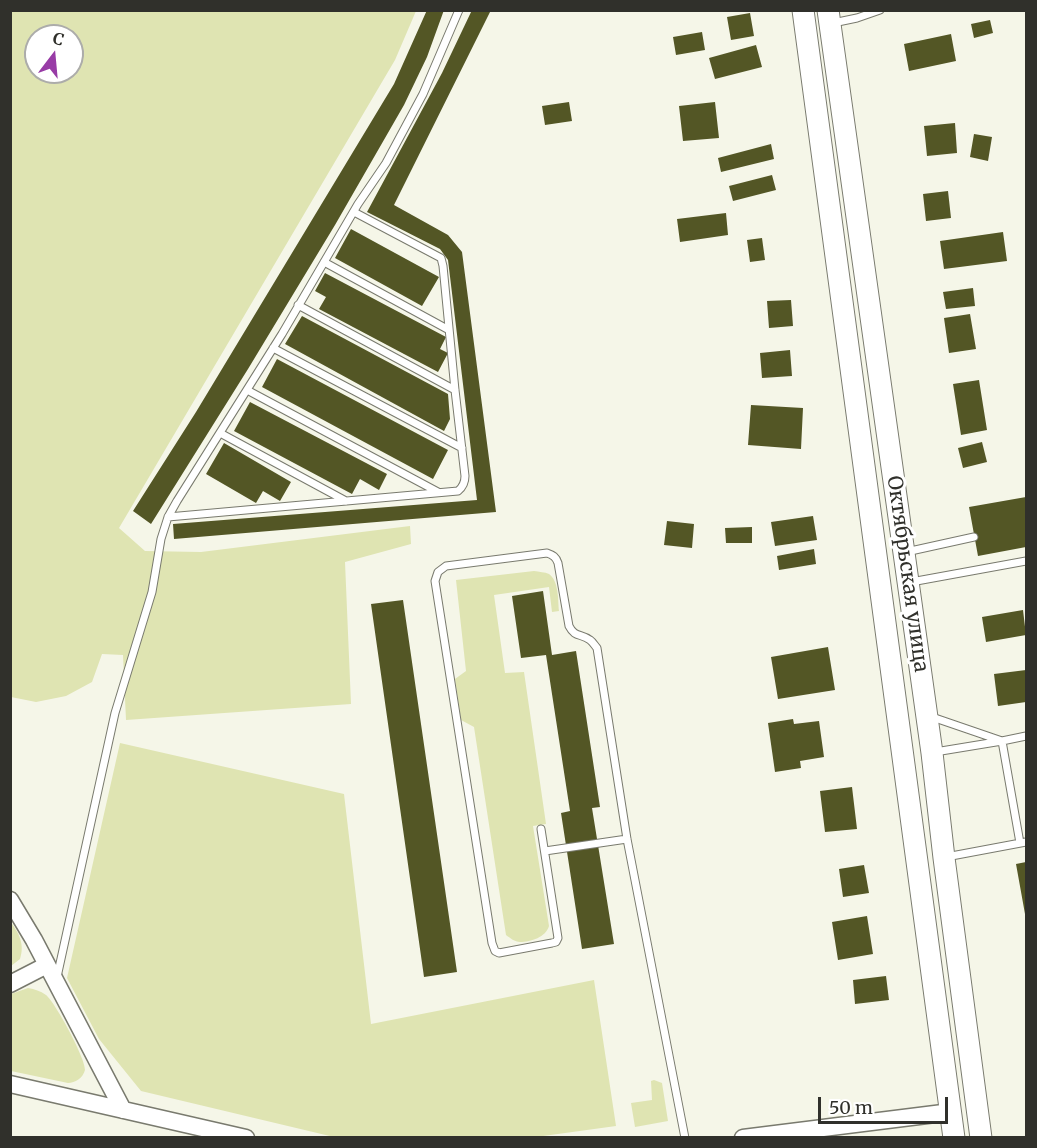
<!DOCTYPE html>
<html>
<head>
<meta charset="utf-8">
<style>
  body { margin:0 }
  #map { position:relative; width:1037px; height:1148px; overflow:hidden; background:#f5f6e8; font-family:Merriweather,serif }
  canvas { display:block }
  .frame { position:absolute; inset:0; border:12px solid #30302b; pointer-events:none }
  .north { position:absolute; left:24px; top:24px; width:60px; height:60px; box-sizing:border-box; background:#fff; border:2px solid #acacaa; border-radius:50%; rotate:16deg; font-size:16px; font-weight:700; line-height:24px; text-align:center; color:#30302b }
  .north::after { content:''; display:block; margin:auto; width:21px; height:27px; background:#983ca6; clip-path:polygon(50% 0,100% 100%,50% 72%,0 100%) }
  .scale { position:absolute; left:818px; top:1097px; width:130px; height:27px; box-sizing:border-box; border:3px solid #30302b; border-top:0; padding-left:8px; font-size:18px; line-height:21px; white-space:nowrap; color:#30302b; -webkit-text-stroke:4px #fff; paint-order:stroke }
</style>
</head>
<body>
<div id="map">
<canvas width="1037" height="1148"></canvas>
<div class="frame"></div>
<div class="north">С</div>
<div class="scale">50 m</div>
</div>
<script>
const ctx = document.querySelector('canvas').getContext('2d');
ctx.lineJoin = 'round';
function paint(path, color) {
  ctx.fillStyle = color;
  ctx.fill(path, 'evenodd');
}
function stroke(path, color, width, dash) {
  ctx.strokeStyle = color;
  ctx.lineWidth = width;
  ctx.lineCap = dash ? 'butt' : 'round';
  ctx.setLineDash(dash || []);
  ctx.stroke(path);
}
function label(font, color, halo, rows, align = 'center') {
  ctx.font = font + ' Merriweather,serif';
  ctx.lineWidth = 6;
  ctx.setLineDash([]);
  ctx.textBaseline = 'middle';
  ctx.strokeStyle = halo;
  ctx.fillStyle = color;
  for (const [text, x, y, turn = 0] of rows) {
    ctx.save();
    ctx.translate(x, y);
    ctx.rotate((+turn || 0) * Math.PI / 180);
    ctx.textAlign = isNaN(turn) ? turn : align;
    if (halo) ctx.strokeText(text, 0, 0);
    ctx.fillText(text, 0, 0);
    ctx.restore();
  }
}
const green = new Path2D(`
  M11,11H416L395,60L119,528L145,551L201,552L410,526L411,544L345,562L351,704L126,720L123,655L102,654L92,682L66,696L36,702L11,697ZM36,36H72V72H36Z
  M534,571C539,572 545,572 549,574C559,581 558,600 559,611L552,612L549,587L494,595L505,673L524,672L546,824L533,826L549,926C546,937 531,942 520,942C515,942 510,938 506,935L474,727L461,720L455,679L466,671L456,580Z
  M120,743L344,794L371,1024L594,980L616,1126L536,1137H334L141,1091L99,1039L67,978Z
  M10,921C19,933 25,944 20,959L11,966Z
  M28,988C35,989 40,991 46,995C55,1002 86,1059 85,1070C83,1078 75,1083 68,1083L11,1071V994Z
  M654,1080L662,1083L668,1121L635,1127L631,1103L652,1100L651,1081Z`);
const building = new Path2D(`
  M427,10H444L427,57L404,105L335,225L248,369L151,524L133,511L196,412L394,84Z
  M472,10H491L394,205L448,235L462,252L496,512L174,539L173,524L477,500L448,260L440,249L367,212L442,73Z
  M750,13L754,36L731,40L727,17Z
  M990,20L993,33L974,38L971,24Z
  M702,32L705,50L676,55L673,37Z
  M951,34L956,61L909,71L904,44Z
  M756,45L762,67L715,79L709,58Z
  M569,102L572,121L545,125L542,106Z
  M715,102L719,138L683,141L679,106Z
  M955,123L957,153L927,156L924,126Z
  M974,134L992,137L988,161L970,157Z
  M771,144L774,159L721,172L718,158Z
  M772,175L776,190L733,201L729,186Z
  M948,191L951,218L926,221L923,194Z
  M726,213L728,235L680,242L677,219Z
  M351,229L439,277L422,306L335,258Z
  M1003,232L1007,261L944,269L940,241Z
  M762,238L765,260L750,262L747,240Z
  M325,273L446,337L440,349L448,353L438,372L319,309L326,297L315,291Z
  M973,288L975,306L946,309L943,292Z
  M791,300L793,326L769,328L767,301Z
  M970,314L976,349L949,353L944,318Z
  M302,316L448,394L450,419L444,431L285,344Z
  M790,350L792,376L762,378L760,353Z
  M277,359L448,450L433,479L262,387Z
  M979,380L987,430L961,435L953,384Z
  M250,402L387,474L379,490L360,479L352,494L234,431Z
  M751,405L803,408L801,449L748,445Z
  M982,442L987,462L963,468L958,448Z
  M224,443L291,482L280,501L263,491L256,503L206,474Z
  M1026,497V547L978,556L969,507Z
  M813,516L817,540L775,546L771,522Z
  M667,521L694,524L692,548L664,545Z
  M752,527V543H726L725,528Z
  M814,549L816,564L779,570L777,556Z
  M543,591L552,655L576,651L600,807L592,808L614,944L582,949L561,813L570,811L546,655L521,658L512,596Z
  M403,600L457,972L424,977L371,604Z
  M1023,610L1026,635L986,642L982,617Z
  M828,647L835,690L778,699L771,657Z
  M1026,670V702L998,706L994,674Z
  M793,719L794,724L819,721L824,757L800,761L801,768L775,772L768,723Z
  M852,787L857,829L825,832L820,791Z
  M1026,862V914H1025L1016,864Z
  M864,865L869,893L843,897L839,869Z
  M867,916L873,954L838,960L832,922Z
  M886,976L889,1000L855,1004L853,980Z`);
const service = new Path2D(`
  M833,23L857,18L880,10
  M324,262L449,330
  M298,305L455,390
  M273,348L462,448
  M247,390L438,492
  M220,433L346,501
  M168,517L458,491C463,487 465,483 465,476L455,390L443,266L441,258L354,212
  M906,552L974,537
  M911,582L1026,561
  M932,717L1002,741L1026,736
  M935,752L1002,741L1020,843
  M541,829L558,938L556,942L552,943L499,953L495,951L492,943L435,581L438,572L446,566L547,553C553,555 556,557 558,563L569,626C575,638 581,633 590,640C593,642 595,646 597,648L627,839L685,1138
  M545,851L627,839
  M946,857L1026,842
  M57,977L115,713L152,592L161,539L168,517L177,501L282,334L358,204L386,163L423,94L459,10`);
const tertiary = new Path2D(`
  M10,900L34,940L123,1110
  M10,984L47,965
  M10,1084L246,1138
  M743,1138L951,1112`);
const primary = new Path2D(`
  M803,10L954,1138
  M828,10L932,753L944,858L981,1138`);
const streetNames = [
  ["Октябрьская улица",907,574,82]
];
paint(green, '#dfe4b2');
paint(building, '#535625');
stroke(service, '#797a6e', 9);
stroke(tertiary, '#797a6e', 19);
stroke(primary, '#797a6e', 23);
stroke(service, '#fff', 7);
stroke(tertiary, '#fff', 16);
stroke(primary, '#fff', 21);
label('20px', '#30302b', '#fff', streetNames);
</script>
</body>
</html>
